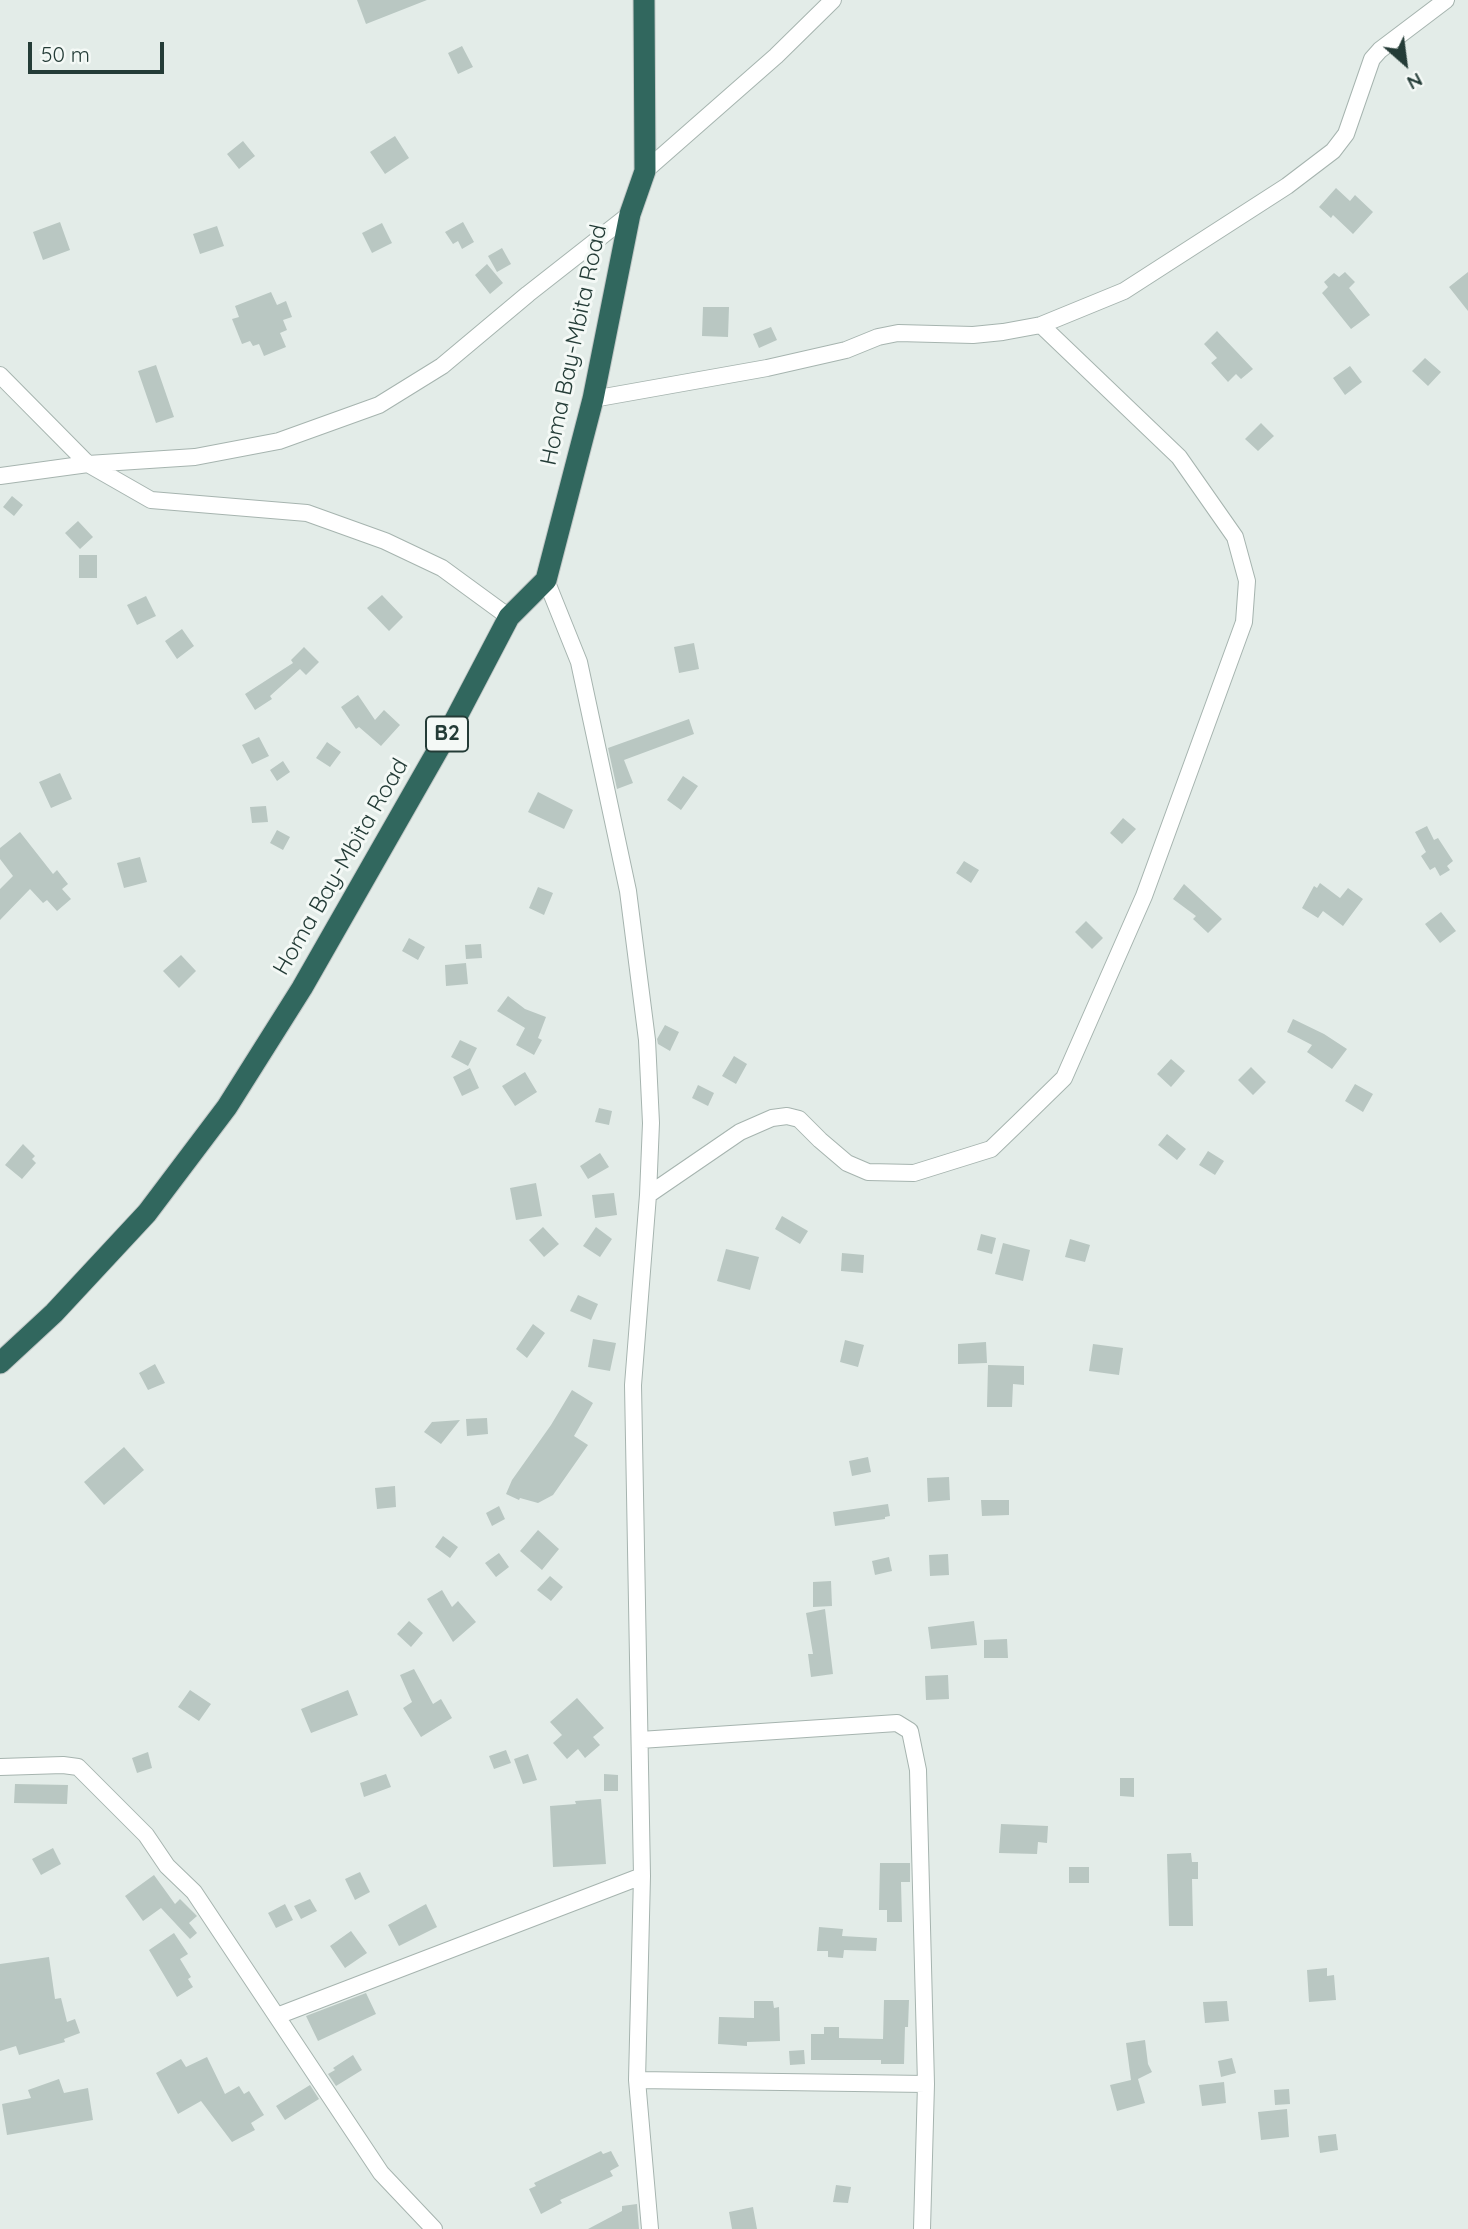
<!DOCTYPE html>
<html>
<head>
<meta charset="utf-8">
<style>
  body { margin:0 }
  #map { position:relative; width:1468px; height:2229px; overflow:hidden; background:#e3ece8; font-family:Quicksand,sans-serif }
  canvas { display:block }
  .north { position:absolute; left:1370px; top:28px; width:70px; height:70px; -webkit-text-stroke:5px #f4f9f6; paint-order:stroke; rotate:152deg; font-size:19px; font-weight:700; line-height:28px; text-align:center; color:#243c37 }
  .north::after { content:''; display:block; margin:auto; width:24px; height:32px; background:#243c37; clip-path:polygon(50% 0,100% 100%,50% 72%,0 100%) }
  .scale { position:absolute; left:28px; top:42px; width:136px; height:32px; box-sizing:border-box; border:4px solid #243c37; border-top:0; padding-left:9px; font-size:21px; line-height:24px; white-space:nowrap; color:#243c37; -webkit-text-stroke:5px #f4f9f6; paint-order:stroke }
</style>
</head>
<body>
<div id="map">
<canvas width="1468" height="2229"></canvas>
<div class="north">N</div>
<div class="scale">50 m</div>
</div>
<script>
const ctx = document.querySelector('canvas').getContext('2d');
ctx.lineJoin = 'round';
function paint(path, color) {
  ctx.fillStyle = color;
  ctx.fill(path, 'evenodd');
}
function stroke(path, color, width, dash) {
  ctx.strokeStyle = color;
  ctx.lineWidth = width;
  ctx.lineCap = dash ? 'butt' : 'round';
  ctx.setLineDash(dash || []);
  ctx.stroke(path);
}
function label(font, color, halo, rows, align = 'center') {
  ctx.font = font + ' Quicksand,sans-serif';
  ctx.lineWidth = 6;
  ctx.setLineDash([]);
  ctx.textBaseline = 'middle';
  ctx.strokeStyle = halo;
  ctx.fillStyle = color;
  for (const [text, x, y, turn = 0] of rows) {
    ctx.save();
    ctx.translate(x, y);
    ctx.rotate((+turn || 0) * Math.PI / 180);
    ctx.textAlign = isNaN(turn) ? turn : align;
    if (halo) ctx.strokeText(text, 0, 0);
    ctx.fillText(text, 0, 0);
    ctx.restore();
  }
}
const building = new Path2D(`
  M357,0H427L366,24Z
  M462,46L473,67L458,74L448,53Z
  M395,136L409,158L385,174L370,152Z
  M243,141L255,156L239,169L227,154Z
  M1336,188L1350,201L1355,195L1373,212L1353,234L1333,215L1331,218L1319,207Z
  M60,222L70,250L43,260L33,232Z
  M463,222L474,242L462,249L458,241L453,244L445,232Z
  M382,223L392,243L372,253L362,233Z
  M217,226L224,246L200,254L193,234Z
  M502,248L511,264L497,272L488,256Z
  M487,264L503,283L490,294L475,275Z
  M1345,272L1355,282L1349,288L1370,315L1351,329L1322,293L1328,287L1324,282L1334,273L1339,277Z
  M1468,272V311L1449,287Z
  M271,292L277,305L286,301L292,317L283,320L287,330L280,333L286,347L264,356L259,344L253,346L250,341L242,344L232,319L239,317L235,306Z
  M703,307H729L728,337L702,336Z
  M771,327L777,340L759,348L753,334Z
  M1217,331L1253,369L1241,379L1236,374L1228,382L1211,363L1217,358L1204,344Z
  M1425,358L1441,372L1428,386L1412,371Z
  M156,365L174,417L156,423L138,371Z
  M1350,366L1362,382L1345,395L1333,378Z
  M1261,423L1274,436L1258,451L1245,439Z
  M12,496L23,505L14,516L3,507Z
  M78,521L93,537L80,549L65,533Z
  M79,555H97V578H79Z
  M382,595L403,617L389,631L367,608Z
  M146,596L156,616L137,625L127,605Z
  M182,629L194,646L177,659L165,641Z
  M694,643L699,669L679,673L674,647Z
  M304,647L319,662L306,675L300,669L270,696L272,699L255,710L245,694L293,663L291,660Z
  M358,695L375,720L384,710L400,725L381,746L359,727L356,729L341,707Z
  M689,719L694,734L624,760L633,783L617,789L608,748Z
  M259,737L269,756L252,764L242,745Z
  M327,742L341,752L330,767L316,758Z
  M283,761L290,772L277,781L270,770Z
  M60,773L72,799L51,808L39,782Z
  M683,776L698,786L681,810L667,800Z
  M538,792L573,810L564,829L528,812Z
  M266,806L268,822L252,823L250,807Z
  M1123,818L1136,829L1122,844L1110,833Z
  M1427,826L1434,840L1438,838L1453,861L1447,866L1450,870L1440,876L1435,867L1430,870L1421,856L1426,852L1415,832Z
  M277,830L290,837L283,850L270,843Z
  M20,832L53,874L57,870L68,884L62,889L71,899L57,911L47,900L43,903L30,889L0,920V889L13,876L0,859V848Z
  M140,857L147,882L124,888L117,863Z
  M964,861L979,870L971,883L956,873Z
  M1320,883L1340,898L1348,888L1363,899L1343,926L1323,911L1318,918L1302,908L1314,886L1317,888Z
  M1184,884L1222,919L1208,933L1193,919L1196,916L1173,899Z
  M538,887L553,893L544,915L529,908Z
  M1441,912L1456,931L1440,943L1425,924Z
  M1086,921L1103,938L1092,949L1075,932Z
  M409,938L425,947L418,960L402,951Z
  M481,944L482,958L466,959L465,945Z
  M181,955L196,971L179,988L163,971Z
  M466,963L468,984L446,986L445,965Z
  M508,996L525,1009L546,1017L538,1038L542,1040L534,1055L516,1045L525,1028L497,1011Z
  M1293,1019L1324,1034L1347,1049L1332,1069L1307,1052L1312,1045L1287,1032Z
  M665,1025L679,1032L670,1051L658,1044L657,1039Z
  M460,1040L477,1048L468,1066L451,1057Z
  M734,1056L747,1064L736,1084L722,1076Z
  M1171,1059L1185,1071L1171,1087L1157,1074Z
  M1251,1067L1266,1082L1253,1095L1238,1080Z
  M470,1068L479,1088L462,1096L453,1077Z
  M525,1072L537,1092L515,1106L502,1086Z
  M1355,1084L1373,1094L1363,1112L1345,1101Z
  M698,1085L714,1093L708,1106L692,1098Z
  M599,1108L612,1111L609,1125L595,1122Z
  M1167,1134L1186,1149L1177,1160L1158,1145Z
  M23,1144L35,1156L32,1159L36,1163L22,1179L5,1165Z
  M1208,1151L1224,1161L1215,1175L1199,1165Z
  M600,1153L609,1167L588,1179L580,1166Z
  M536,1183L542,1216L516,1220L510,1188Z
  M614,1193L617,1215L595,1218L592,1195Z
  M782,1216L808,1231L800,1244L775,1229Z
  M543,1227L559,1244L544,1257L529,1240Z
  M596,1227L612,1239L600,1257L583,1246Z
  M981,1234L996,1238L992,1254L977,1250Z
  M1070,1239L1090,1245L1085,1262L1065,1257Z
  M1003,1243L1030,1250L1023,1281L995,1274Z
  M726,1249L759,1257L750,1290L717,1281Z
  M842,1253L864,1255L863,1273L841,1271Z
  M578,1295L598,1304L591,1320L570,1311Z
  M533,1324L545,1333L527,1358L516,1349Z
  M593,1339L616,1343L610,1371L588,1367Z
  M845,1340L864,1345L858,1367L840,1362Z
  M986,1342L987,1363L958,1364V1344Z
  M1093,1344L1123,1348L1119,1375L1089,1371Z
  M155,1364L165,1383L148,1390L139,1373Z
  M988,1365L1024,1366V1385L1013,1384L1012,1407H987Z
  M572,1390L593,1403L574,1436L588,1445L553,1495L538,1503L520,1498L519,1500L506,1494L512,1480L551,1425Z
  M487,1418L488,1434L467,1436L466,1419Z
  M460,1420L441,1444L424,1432L432,1422Z
  M124,1447L144,1470L104,1505L84,1482Z
  M868,1457L871,1472L852,1476L849,1461Z
  M949,1477L950,1500L928,1502L927,1478Z
  M395,1486L396,1507L377,1509L375,1488Z
  M981,1500H1009V1515L982,1516Z
  M888,1504L890,1516L885,1517V1519L835,1526L833,1512Z
  M499,1506L505,1519L492,1526L486,1513Z
  M538,1530L559,1549L542,1570L520,1551Z
  M443,1536L458,1547L450,1558L435,1547Z
  M499,1553L509,1567L496,1577L485,1563Z
  M948,1554L949,1575L930,1576L929,1555Z
  M889,1557L892,1571L875,1575L872,1561Z
  M550,1576L563,1587L551,1601L537,1590Z
  M831,1581L832,1606L813,1607V1582Z
  M442,1590L452,1607L458,1601L476,1622L453,1642L427,1599Z
  M825,1609L833,1674L811,1677L808,1654H813L806,1613Z
  M409,1621L423,1633L411,1647L397,1634Z
  M974,1621L977,1645L931,1649L928,1627Z
  M1007,1639L1008,1658H984V1640Z
  M414,1669L433,1704L441,1699L452,1718L421,1737L403,1708L412,1702L400,1675Z
  M948,1675L949,1699L926,1700L925,1676Z
  M190,1690L211,1704L199,1721L178,1707Z
  M348,1690L358,1715L311,1733L301,1709Z
  M577,1698L604,1728L593,1737L600,1745L585,1758L578,1749L567,1759L553,1743L562,1735L550,1722Z
  M506,1750L511,1763L494,1769L489,1756Z
  M148,1752L152,1768L137,1773L132,1758Z
  M528,1754L537,1780L523,1784L514,1759Z
  M386,1774L391,1787L364,1797L360,1783Z
  M604,1774L618,1775V1791H604Z
  M1120,1778H1134V1797L1120,1796Z
  M15,1784L68,1785L67,1804L14,1803Z
  M601,1799L606,1864L553,1867L550,1806L576,1804L575,1801Z
  M1001,1824L1048,1826L1047,1843L1038,1842L1037,1854L999,1853Z
  M53,1848L61,1864L41,1875L32,1859Z
  M1191,1853L1192,1862H1198V1879H1192L1193,1926H1169L1167,1854Z
  M880,1863H910V1882H901L902,1922H887V1910H879Z
  M1069,1867H1089V1883H1069Z
  M360,1872L370,1892L355,1900L345,1879Z
  M154,1875L175,1904L180,1899L197,1916L189,1923L197,1933L190,1939L161,1908L143,1921L125,1896Z
  M310,1899L317,1911L301,1919L294,1906Z
  M285,1904L293,1920L276,1928L268,1913Z
  M426,1904L437,1927L399,1946L388,1925Z
  M819,1927L843,1929L842,1936L877,1938L876,1951L844,1950L843,1958L828,1957V1951H817Z
  M351,1931L367,1953L345,1968L330,1946Z
  M174,1933L188,1954L180,1959L191,1977L188,1979L193,1987L177,1997L149,1950Z
  M49,1957L55,1999L61,1998L67,2022L75,2019L80,2033L64,2039L65,2042L19,2055L16,2046L0,2051V1964Z
  M1327,1968V1976L1334,1975L1336,2000L1309,2002L1307,1970Z
  M366,1993L376,2014L318,2041L306,2016Z
  M884,2000H909L908,2027H905L904,2064H881V2060H811V2034H824V2027H839V2038L883,2039Z
  M754,2001H773L774,2008L779,2007L780,2041L747,2042V2046L718,2044L719,2017L754,2018Z
  M1227,2001L1229,2021L1205,2023L1203,2002Z
  M1145,2040L1148,2064L1152,2072L1138,2079L1145,2103L1117,2111L1110,2085L1131,2080L1126,2043Z
  M804,2050L805,2064L790,2065L789,2051Z
  M353,2055L362,2070L336,2086L328,2074L335,2070L333,2068Z
  M207,2057L225,2094L239,2086L244,2094L249,2091L264,2115L251,2123L255,2130L232,2142L201,2101L178,2114L156,2073L181,2059L186,2067Z
  M1232,2058L1236,2073L1221,2077L1218,2061Z
  M59,2079L64,2093L88,2088L93,2120L7,2135L2,2104L31,2098L28,2090Z
  M1224,2082L1226,2103L1202,2106L1199,2085Z
  M310,2085L319,2099L285,2120L276,2106Z
  M1289,2089L1290,2104L1275,2105L1274,2090Z
  M1287,2109L1289,2137L1261,2140L1258,2112Z
  M1336,2134L1338,2150L1320,2153L1318,2136Z
  M601,2151L603,2154L611,2151L619,2166L610,2171L613,2176L560,2200L562,2203L541,2214L529,2189L536,2186L534,2183Z
  M836,2185L851,2187L848,2203L833,2202Z
  M637,2204L639,2229H588L622,2211V2206Z
  M753,2207L757,2229H732L729,2212Z`);
const street = new Path2D(`
  M645,171L776,56L833,0
  M0,375L88,464L151,500L307,513L385,541L442,568L509,617
  M593,399L767,368L846,350L878,337L898,333L973,335L1003,332L1041,325L1124,291L1287,186L1333,151L1346,134L1372,59L1380,50L1446,0
  M0,476L88,464L195,457L279,441L379,405L442,366L528,294L630,214
  M546,580L579,662L628,891L647,1040L651,1123L648,1195L633,1385L642,1876L637,2080L650,2229
  M648,1195L740,1132L772,1118L787,1116L799,1119L820,1140L847,1163L868,1172L914,1173L991,1149L1020,1121L1064,1078L1144,896L1244,622L1247,581L1235,537L1179,457L1041,325
  M640,1740L897,1723L910,1731L918,1770L926,2084L922,2229
  M0,1767L63,1765L78,1767L146,1835L167,1866L194,1892L381,2173L434,2229
  M277,2016L642,1876
  M637,2080L926,2084`);
const highway = new Path2D(`
  M0,1363L54,1313L147,1213L227,1107L302,988L455,720L509,617L546,580L593,399L630,214L645,171L644,0`);
const shields = [
  [447,734,42]
];
const shieldNames = [
  ["B2",447,734]
];
const streetNames = [
  ["Homa Bay-Mbita Road",574,345,-78],
  ["Homa Bay-Mbita Road",341,867,-60]
];
paint(building, '#b9c7c2');
stroke(street, '#a6b4af', 18);
stroke(highway, '#c2c8c7', 23);
stroke(street, '#fff', 16);
stroke(highway, '#31675e', 21);
for (const [x, y, w] of shields) {
  const box = new Path2D();
  box.roundRect(x - w / 2, y - 17.5, w, 35, 5);
  ctx.fillStyle = '#f4f9f6';
  ctx.fill(box);
  stroke(box, '#243c37', 2);
}
label('bold 21px', '#243c37', null, shieldNames);
label('23px', '#243c37', '#f4f9f6', streetNames);
</script>
</body>
</html>
